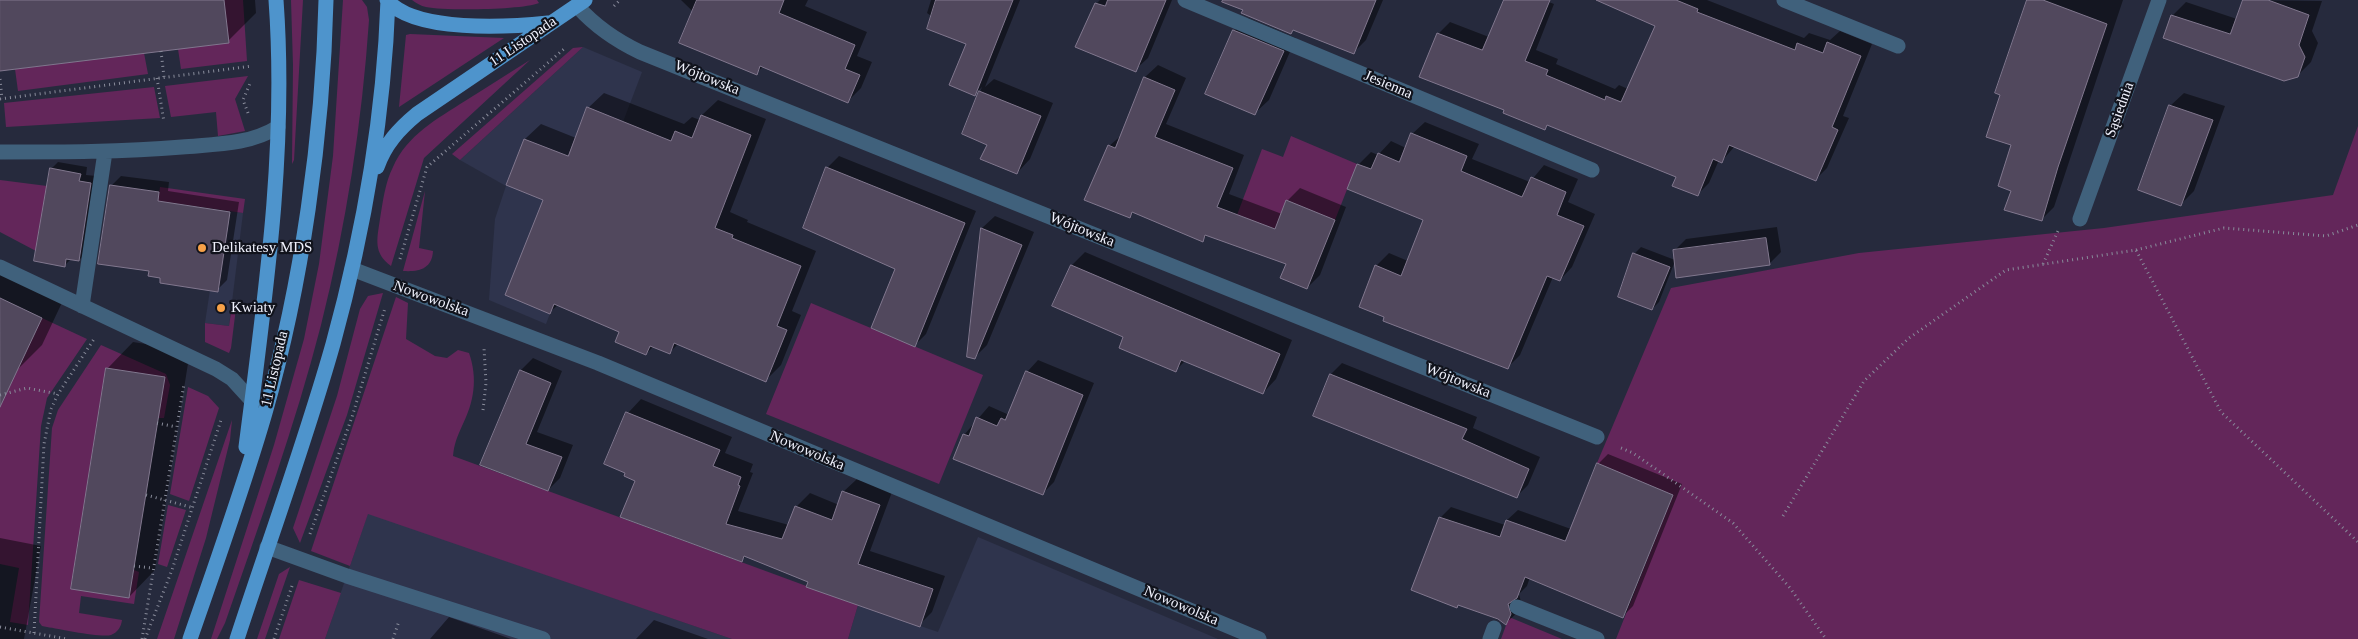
<!DOCTYPE html>
<html>
<head>
<meta charset="utf-8">
<style>
  body { margin:0 }
  canvas { display:block; background:#262a3d }
</style>
</head>
<body>
<canvas width="2358" height="639"></canvas>
<script>
const ctx = document.querySelector('canvas').getContext('2d');
ctx.lineJoin = 'round';
function paint(path, color) {
  ctx.fillStyle = color;
  ctx.fill(path, 'evenodd');
}
function stroke(path, color, width, dash) {
  ctx.strokeStyle = color;
  ctx.lineWidth = width;
  ctx.lineCap = dash ? 'butt' : 'round';
  ctx.setLineDash(dash || []);
  ctx.stroke(path);
}
function label(font, color, halo, rows, align = 'center') {
  ctx.font = font + ' Georgia,serif';
  ctx.lineWidth = 4.5;
  ctx.setLineDash([]);
  ctx.textBaseline = 'middle';
  ctx.strokeStyle = halo;
  ctx.fillStyle = color;
  for (const [text, x, y, turn = 0] of rows) {
    ctx.save();
    ctx.translate(x, y);
    ctx.rotate((+turn || 0) * Math.PI / 180);
    ctx.textAlign = isNaN(turn) ? turn : align;
    if (halo) ctx.strokeText(text, 0, 0);
    ctx.fillText(text, 0, 0);
    ctx.restore();
  }
}
const built = new Path2D(`
  M583,47L642,72L546,324L489,300L495,219L506,186L460,160Z
  M172,203L243,213L229,326L205,323L210,290L160,283Z
  M368,513L732,639H325Z
  M978,537L1218,639H848L858,605L938,632Z`);
const green = new Path2D(`
  M224,0H243L247,61L181,69L178,49Z
  M291,0H303L294,160L292,164L293,65Z
  M343,0H362L367,7L369,20C362,123 346,225 321,325C295,426 259,525 225,623L217,639H211L274,445L304,339L319,264L333,156Z
  M412,0H537L539,3C522,10 445,11 426,7C421,6 416,3 412,0Z
  M410,34L504,38L399,107L406,35Z
  M583,47L460,160L452,154L573,48Z
  M144,53L148,74L18,91L15,69Z
  M530,60L424,158L391,266C373,253 377,239 380,219C383,201 385,183 393,167C407,135 437,119 465,101C487,87 508,74 530,60Z
  M248,76L235,99L245,131L218,136L216,112L171,117L165,86Z
  M154,87L160,118L6,127L4,103Z
  M2358,126V639H1616L1673,495L1597,463L1671,288L1859,253L2104,228L2333,195Z
  M1291,136L1357,164L1335,220L1286,201L1275,229L1237,215L1262,149L1283,157Z
  M0,180L47,186L36,251L0,232Z
  M160,187L245,199L243,213L158,201Z
  M425,191L419,248L433,251C432,269 419,272 403,271Z
  M383,293L347,415L300,543L293,528L337,396L360,309L368,296Z
  M396,297L408,303L406,339L435,356L447,358L458,350L469,353C478,379 474,402 462,426C457,437 454,444 453,456L858,605L848,639H732L368,514L350,566L311,551Z
  M233,300H237L231,348L229,353L205,342V323L229,326Z
  M811,303L983,375L939,484L766,414Z
  M42,318L87,339L47,398L41,426L28,625L10,622L19,568L0,564V365L16,372Z
  M101,345L166,374L170,385L164,418H158L165,377L106,368L71,588L129,598L134,570L139,572L134,604L81,596L79,613L122,620C121,627 118,632 111,635C101,638 60,629 47,627L42,626L39,622L52,428L58,410Z
  M188,387L208,396L219,408L189,501L170,494Z
  M232,420L230,440L206,538L174,639H157Z
  M168,505L186,510L167,567L158,564Z
  M290,567L265,639H257L279,574Z
  M299,580L341,593L325,639H279Z
  M1509,617L1562,639H1501Z`);
const shadow = new Path2D(`
  M0,0H255L256,13L228,41L0,70Z
  M681,0H808L805,6L867,32L857,56L872,62L861,88L848,101L764,66L756,73Z
  M931,0H1020L985,87L994,79L1053,103L1030,159L1017,173L988,144L963,134L982,87L975,94L968,43L927,13Z
  M1100,0H1172L1148,58L1135,70L1096,4Z
  M1228,0H1383L1366,40L1354,52L1295,29L1291,33Z
  M1506,0H1544L1554,4L1536,50L1558,59L1556,64L1615,89L1619,85L1628,89L1657,25L1601,0H1707L1804,38L1809,33L1830,40L1840,31L1872,44L1843,116L1849,118L1827,168L1815,180L1735,146L1722,161L1719,160L1709,183L1697,195L1677,176L1549,124L1545,129L1506,109L1438,34L1450,22L1489,37Z
  M2028,0H2123L2054,207L2041,220L2013,190L2012,144Z
  M2244,0L2322,1L2312,31L2318,43L2311,62L2297,76L2172,16L2186,2L2237,19Z
  M1248,18L1296,38L1269,100L1255,113L1234,31Z
  M1158,65L1186,78L1166,124L1244,155L1229,194L1282,214L1287,201L1300,188L1346,207L1320,275L1307,288L1287,264L1208,234L1202,240L1134,212L1129,216L1109,146L1123,134L1145,77Z
  M604,93L684,124L692,117L700,120L702,115L718,100L766,119L730,212L748,220L747,222L816,251L792,311L801,315L781,365L766,380L679,343L669,353L654,346L646,354L621,332L558,305L550,312L544,199L508,185L525,139L541,124L576,138L588,108Z
  M2184,93L2225,106L2194,191L2181,204L2170,106Z
  M1425,122L1479,144L1472,159L1530,182L1544,165L1578,179L1568,202L1595,214L1572,267L1560,280L1553,277L1520,355L1508,367L1376,266L1389,253L1408,261L1424,220L1358,165L1371,152L1378,155L1391,141L1406,148L1412,134Z
  M839,156L976,211L926,334L915,345L897,268L827,168Z
  M58,162L87,167L86,175L97,176L86,253L79,260L71,259L65,265L51,169Z
  M121,176L169,182L168,191L239,202L227,280L217,290L162,277L150,270L111,186Z
  M995,216L1034,232L987,345L974,358L968,356L982,228Z
  M1777,227L1781,252L1769,264L1675,261L1659,302L1652,309L1634,254L1641,247L1675,260L1674,251L1686,239Z
  M1085,252L1292,340L1276,379L1263,393L1186,360L1175,371L1125,336L1072,265Z
  M0,260L67,292L42,345L16,371L0,363Z
  M133,342L190,351L155,570L129,597L107,369Z
  M533,358L562,371L537,432L573,445L560,478L548,490L482,464L521,370Z
  M1038,360L1094,383L1054,482L1042,494L964,435L989,406L1007,414L1011,410L1027,372Z
  M1342,363L1477,417L1473,428L1540,457L1528,485L1517,496L1314,415L1331,374Z
  M641,399L732,437L725,453L753,464L750,472L753,473L738,511L789,525L796,507L810,493L839,505L843,492L857,479L892,492L870,551L945,576L932,612L919,625L746,556L741,561L626,472L606,464L628,413Z
  M1608,454L1682,484L1633,606L1623,616L1530,577L1527,586L1519,594L1521,602L1517,613L1506,623L1459,604L1456,607L1440,518L1451,507L1505,525L1507,520L1518,510L1571,529L1598,464Z
  M0,538L41,546L24,639H0Z
  M449,617L511,639H430Z
  M654,620L708,639H636Z`);
const building = new Path2D(`
  M0,0H224L229,43L0,71Z
  M697,0H784L779,13L855,45L845,69L860,75L848,103L760,66L757,75L679,43Z
  M936,0H1013L975,96L949,85L966,44L927,29Z
  M1108,0H1166L1136,72L1075,47L1095,3L1105,6Z
  M1223,0H1376L1354,54L1293,30L1291,34L1241,13L1243,10L1222,2Z
  M1504,0H1550L1525,61L1548,70L1546,75L1605,100L1606,96L1621,102L1655,26L1596,0H1676L1698,9L1697,12L1795,50L1797,43L1823,53L1827,42L1861,56L1832,127L1838,130L1816,181L1729,145L1722,163L1713,159L1698,196L1672,186L1676,177L1547,125L1545,130L1503,113L1504,110L1419,77L1437,33L1482,50Z
  M2027,0H2043L2107,24L2058,167L2042,221L2004,210L2011,191L1998,186L2011,145L1986,137L2000,95L1995,93Z
  M2243,0H2268L2309,15L2299,45L2305,57L2298,77L2284,81L2163,38L2171,15L2230,34Z
  M1233,30L1284,51L1255,115L1205,94Z
  M1144,77L1175,90L1155,137L1233,168L1217,207L1275,229L1286,200L1335,220L1307,289L1280,278L1286,264L1205,235L1203,242L1132,212L1130,218L1084,200L1108,145L1115,148Z
  M979,91L1041,116L1017,174L980,159L987,145L962,134Z
  M2169,105L2213,120L2181,206L2138,190Z
  M587,107L671,141L675,131L692,138L701,115L751,135L715,228L733,235L732,238L801,266L777,326L787,330L766,382L674,343L670,354L650,346L646,355L615,342L619,332L554,304L550,314L505,295L543,200L506,185L524,139L568,156Z
  M1411,133L1467,156L1461,171L1522,197L1531,177L1566,192L1557,215L1584,226L1560,281L1547,276L1508,369L1383,321L1384,317L1359,307L1375,265L1401,276L1423,220L1347,189L1357,164L1371,169L1378,153L1399,162Z
  M826,167L965,223L915,347L871,328L895,269L803,228Z
  M50,168L81,174L79,181L91,183L79,261L66,259L65,267L34,261Z
  M110,185L159,192L158,201L230,212L218,292L160,283V278L148,276L149,271L98,264Z
  M981,228L1022,245L975,359L967,357Z
  M1766,238L1770,265L1676,278L1673,250Z
  M1633,253L1670,267L1652,310L1618,297Z
  M1071,265L1280,354L1263,394L1181,360L1176,372L1119,348L1123,337L1052,306Z
  M0,298L42,318L0,407Z
  M106,368L165,377L129,598L71,589Z
  M520,370L551,383L526,444L562,457L548,491L480,465Z
  M1026,371L1083,395L1043,495L953,459L963,434L969,436L976,417L997,426L1001,418L1005,420Z
  M1330,374L1467,429L1462,439L1529,469L1517,498L1313,416Z
  M626,412L720,450L713,466L741,477L738,485L740,486L726,524L782,539L795,506L832,520L842,491L880,505L858,564L933,589L920,627L806,587L808,582L744,556L742,562L620,517L635,481L624,476L625,473L604,464Z
  M1597,463L1673,495L1623,618L1525,577L1517,598L1508,604L1511,614L1506,625L1498,619L1458,605L1457,608L1411,590L1439,517L1500,537L1506,520L1565,541Z`);
const path = new Path2D(`
  M614,6L620,0
  M161,51L164,77
  M157,78L164,122
  M0,79L2,99
  M0,99L252,66
  M248,113L243,100L251,81
  M2136,250L2224,228L2326,236L2358,225
  M400,259L427,167L564,49L563,47
  M2043,264L2058,231
  M0,395L27,388L58,394
  M483,410L486,383L484,348
  M157,423L176,427
  M1621,448L1633,453L1733,523L1790,588L1826,639
  M146,495L194,508
  M1783,516L1864,381L1909,338L2006,270L2136,250L2221,412L2358,542
  M310,534L352,417L385,308
  M134,566L152,568
  M0,627L67,639
  M34,633L44,444L51,409L58,394L94,339
  M142,639L184,384
  M145,639L172,570L221,420
  M274,639L293,583
  M393,639L399,621`);
const minor = new Path2D(`
  M1185,0L1592,170
  M1784,0L1898,46
  M578,7C596,27 615,40 640,52L1597,437
  M0,152C61,152 122,152 182,147C215,144 249,145 278,127
  M2080,219L2159,0
  M0,267L216,369L232,379L253,402
  M352,269L598,363L1259,639
  M82,306L105,152
  M267,547L347,576L543,639
  M1517,607L1597,639
  M1490,639L1494,628`);
const major = new Path2D(`
  M387,0C414,33 509,27 548,23
  M377,167C385,144 399,129 417,114L585,0
  M246,447C265,298 287,150 276,0
  M190,639C216,564 243,489 265,413C302,284 323,134 326,0
  M237,639C269,541 305,443 333,344C364,231 384,116 388,0`);
const markers = [
  [202,248,5,"#f7a148"],
  [221,308,5,"#f7a148"]
];
const streetNames = [
  ["11 Listopada",523,42,-34],
  ["Wójtowska",707,78,22],
  ["Jesienna",1388,85,23],
  ["Sąsiednia",2120,110,-70],
  ["Wójtowska",1082,230,22],
  ["Nowowolska",431,299,20],
  ["11 Listopada",275,369,-77],
  ["Wójtowska",1458,381,22],
  ["Nowowolska",807,451,23],
  ["Nowowolska",1181,606,23]
];
const poiNames = [
  ["Delikatesy MDS",212,248],
  ["Kwiaty",231,308]
];
paint(built, '#2f344d');
paint(green, '#63265a');
paint(shadow, '#0007');
paint(building, '#51485d');
stroke(building, '#81778e', 1);
stroke(path, '#898c9b', 3, [1, 4]);
stroke(minor, '#40617c', 15);
stroke(major, '#4e94cc', 15);
for (const [x, y, r, color] of markers) {
  const dot = new Path2D();
  dot.arc(x, y, r, 0, 2 * Math.PI);
  ctx.fillStyle = color;
  ctx.fill(dot);
  stroke(dot, '#11131c', 2);
}
label('15px', '#f0f2fd', '#11131c', streetNames);
label('15px', '#f0f2fd', '#11131c', poiNames, 'left');
</script>
</body>
</html>
